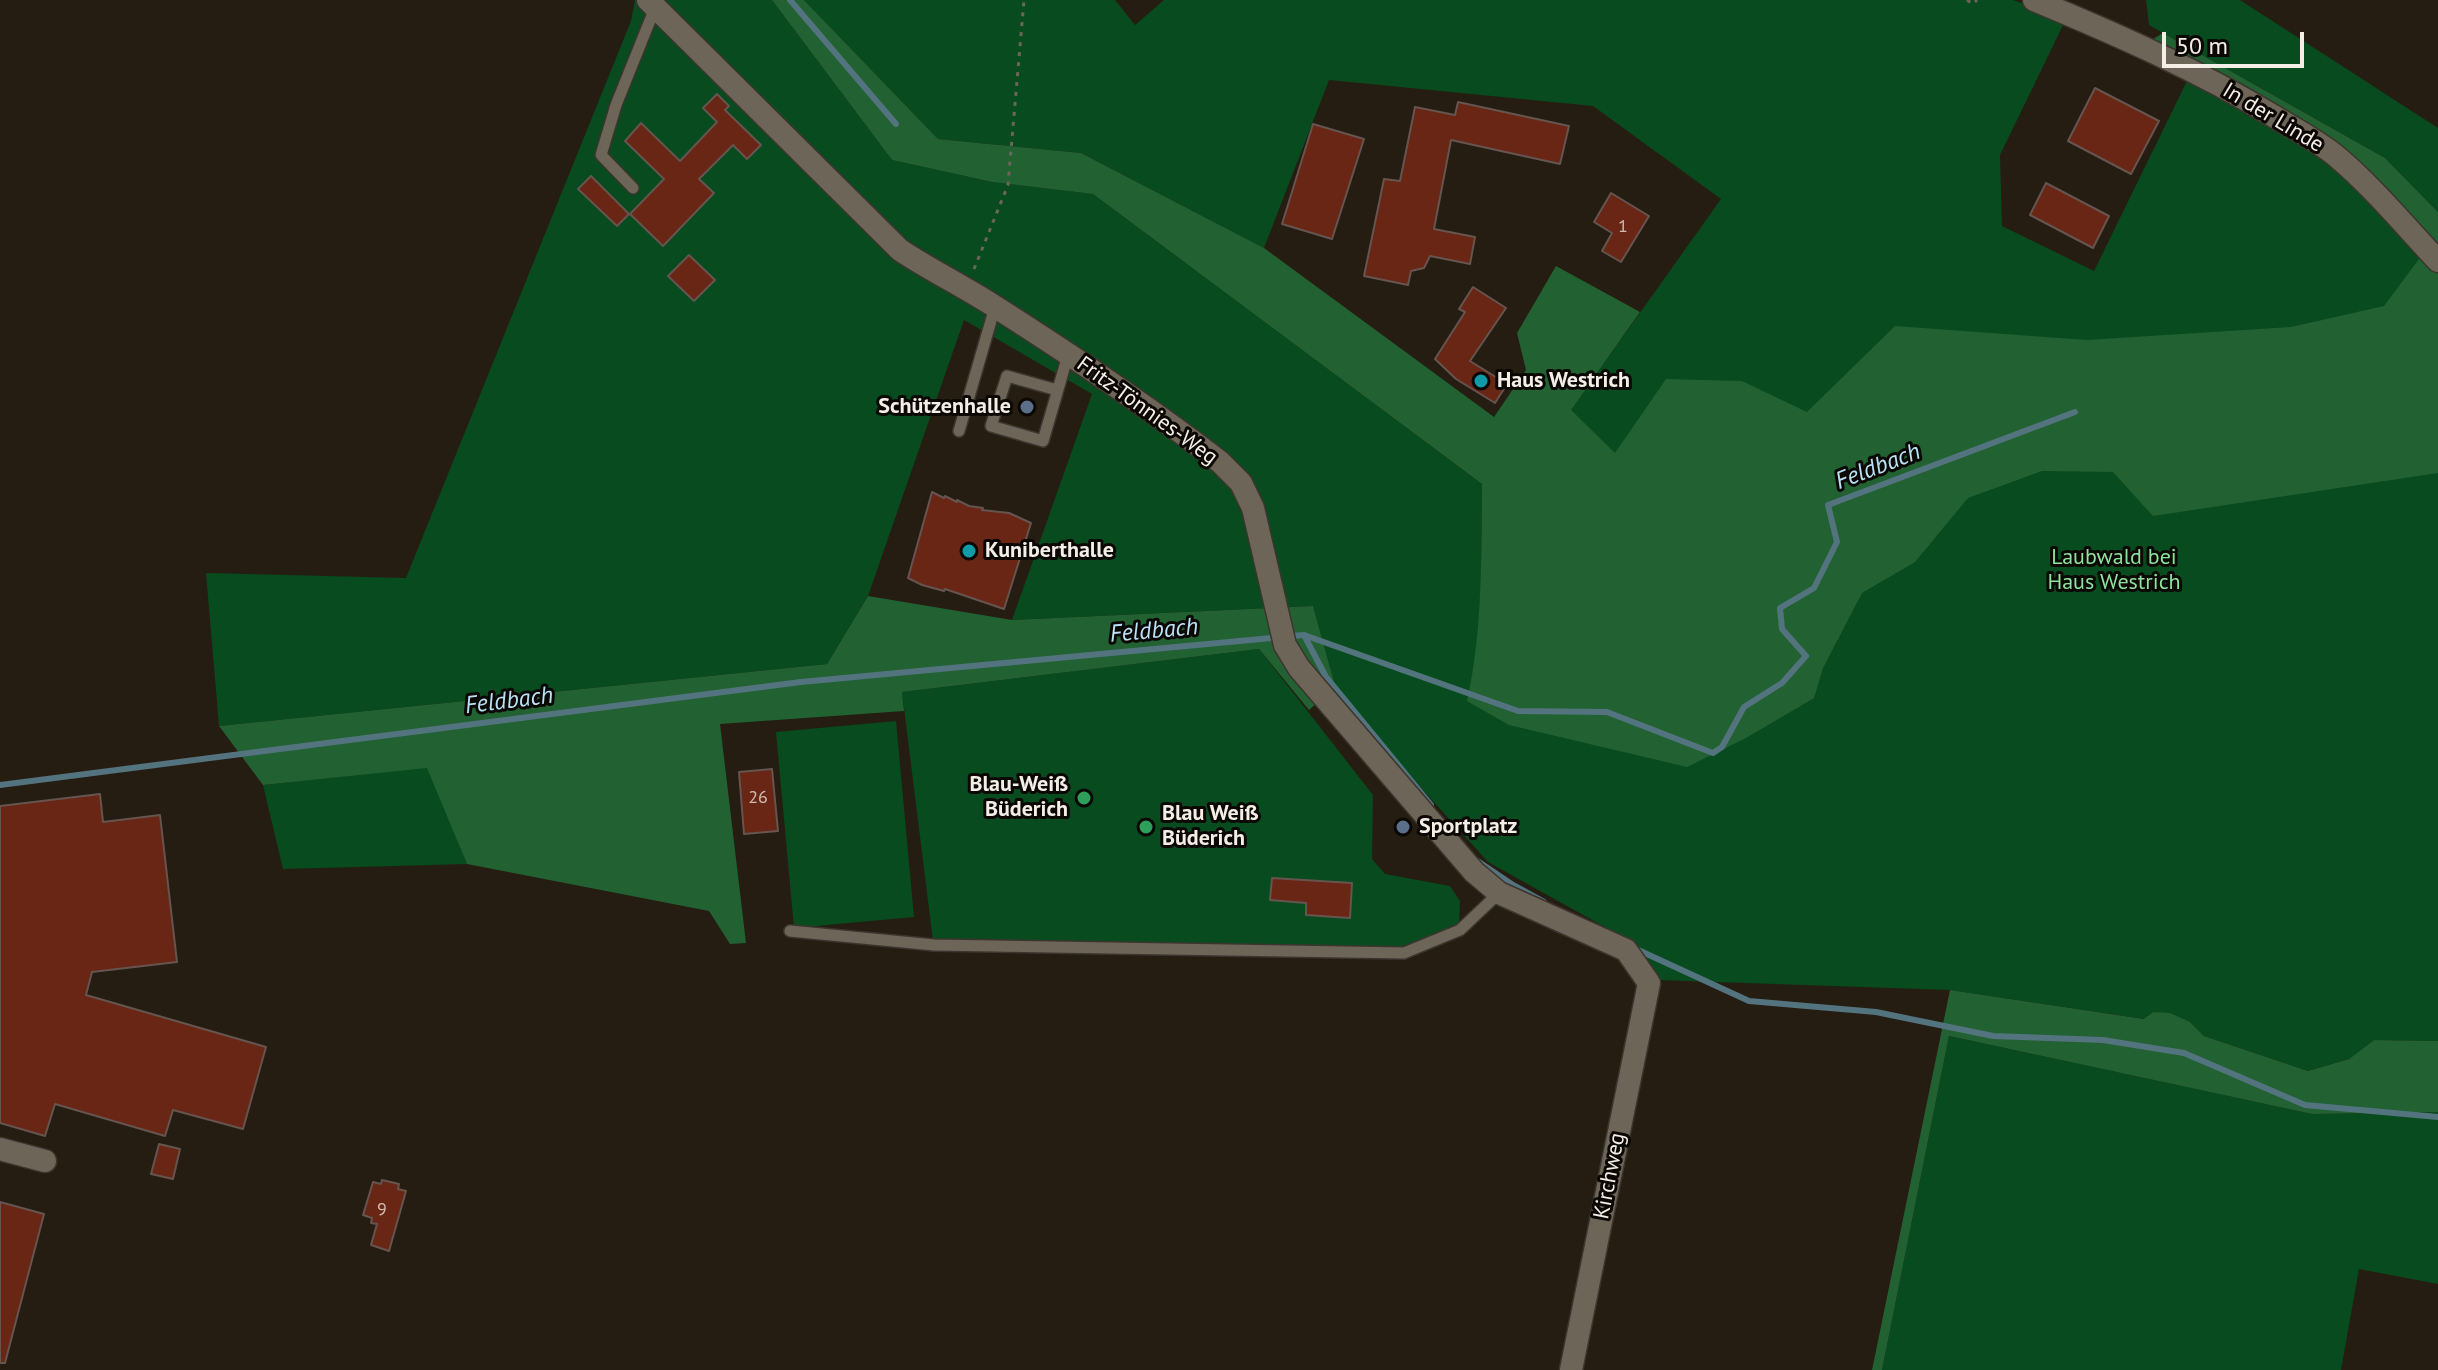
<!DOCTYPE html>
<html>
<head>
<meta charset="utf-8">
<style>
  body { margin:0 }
  #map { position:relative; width:2438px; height:1370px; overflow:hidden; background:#251d11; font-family:"PT Sans",sans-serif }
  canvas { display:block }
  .scale { position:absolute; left:2162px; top:32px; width:142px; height:36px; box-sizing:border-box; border:4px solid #f3eee6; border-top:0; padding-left:10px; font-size:24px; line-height:28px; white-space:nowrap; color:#f3eee6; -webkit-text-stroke:6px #0b0804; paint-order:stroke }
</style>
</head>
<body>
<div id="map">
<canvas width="2438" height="1370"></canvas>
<div class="scale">50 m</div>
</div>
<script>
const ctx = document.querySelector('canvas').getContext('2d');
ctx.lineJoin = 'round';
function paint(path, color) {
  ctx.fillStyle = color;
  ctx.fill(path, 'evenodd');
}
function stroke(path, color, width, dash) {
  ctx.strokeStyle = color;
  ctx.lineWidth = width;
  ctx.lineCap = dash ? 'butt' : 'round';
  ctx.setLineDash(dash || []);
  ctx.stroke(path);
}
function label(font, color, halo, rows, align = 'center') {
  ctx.font = font + ' "PT Sans",sans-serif';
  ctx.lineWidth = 6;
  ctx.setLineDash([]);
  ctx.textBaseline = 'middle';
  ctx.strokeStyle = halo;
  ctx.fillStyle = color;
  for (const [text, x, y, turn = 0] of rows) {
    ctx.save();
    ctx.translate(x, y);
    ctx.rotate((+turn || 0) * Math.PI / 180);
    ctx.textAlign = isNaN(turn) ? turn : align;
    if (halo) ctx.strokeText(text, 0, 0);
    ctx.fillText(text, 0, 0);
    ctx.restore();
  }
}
const green = new Path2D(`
  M635,0H772L892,160L992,182L1093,194L1482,484L1481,581L1498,474L1595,376L1721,199L1593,106L1329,80L1264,248L1081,153L938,139L804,0H1115L1135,25L1164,0H2013L2066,19L2000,155L2002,226L2094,271L2188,79L2326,159L2422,255L2438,280V1041L2374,1040L2349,1059L2308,1071L2204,1036L2190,1022L2153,1012L2145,1019L1950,990L1658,980L1619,935L1488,862L1338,696L1313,606L1012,620L1092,394L964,320L868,596L827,664L219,726L206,573L406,578L631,21Z
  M2146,0H2240L2438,128V212L2385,158L2149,25Z
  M1259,649L1373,795L1372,859L1385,874L1450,886L1460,901L1459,929L1404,950L933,941L902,692Z
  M896,721L914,917L794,928L776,732Z
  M428,767L467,864L283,869L263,785Z
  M1949,1036L2312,1114L2438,1112V1284L2359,1269L2341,1370H1882Z`);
const forest = new Path2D(`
  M772,0H804L938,139L1081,153L1264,248L1494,417L1526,370L1517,333L1556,266L1640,312L1571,410L1615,453L1666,379L1742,381L1807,412L1895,326L2087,340L2291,327L2384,306L2422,255L2367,174L2321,131L2150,41L2163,33L2385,158L2438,212V473L2153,516L2113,472L2042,471L1968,498L1915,562L1862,593L1823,668L1814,698L1746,738L1687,767L1509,725L1467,701C1483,630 1481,556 1482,484L1093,194L992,182L892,160Z
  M868,596L1012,620L1313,606L1338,696L1326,695L1309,710L1259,649L902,692L904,711L720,724L746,943L730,944L709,911L467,864L427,768L263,785L219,726L827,664Z
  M1950,990L2144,1019L2153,1012L2170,1013L2190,1022L2204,1036L2308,1071L2349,1059L2374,1040L2438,1041V1112L2312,1114L1949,1036L1882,1370H1872Z`);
const stream = new Path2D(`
  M790,0L896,124
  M1304,635L1326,677L1431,805
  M0,785L801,682L1304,635L1518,711L1607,712L1713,753L1722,747L1744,707L1782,683L1806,656L1782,629L1780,608L1814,588L1837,542L1828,505L2075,412
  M1476,860L1513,885L1544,902
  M1636,949L1749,1001L1876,1012L1993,1036L2103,1040L2184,1053L2305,1105L2438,1117`);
const building = new Path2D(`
  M2095,88L2159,121L2131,174L2068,141Z
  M717,94L729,106L725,110L761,145L747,159L733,145L699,179L714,193L663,246L630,214L664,179L625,141L641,123L680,161L717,122L703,108Z
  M1458,102L1569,126L1560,164L1451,140L1434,229L1475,237L1470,264L1430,256L1424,268L1411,271L1408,285L1364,276L1384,179L1400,181L1415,107L1455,115Z
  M1313,124L1364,139L1332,239L1282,224Z
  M591,176L629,214L617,226L578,189Z
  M2046,183L2109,216L2093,248L2030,215Z
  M1611,193L1649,216L1621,262L1602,251L1612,233L1594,222Z
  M689,255L715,280L694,301L668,276Z
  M1473,287L1506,308L1470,361L1507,384L1495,403L1456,379L1435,359L1465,312L1459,309Z
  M932,492L944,498L945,496L957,502V500L969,506L983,508L982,510L1009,513L1031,523L1004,609L945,589L944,591L922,585L908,578Z
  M772,769L778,831L744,834L739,772Z
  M100,794L103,822L160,815L177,962L92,972L86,995L266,1047L243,1129L173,1110L165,1136L55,1104L45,1136L0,1123V806Z
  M1272,878L1352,883L1350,918L1306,915V903L1270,900Z
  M159,1144L180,1149L173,1179L151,1174Z
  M382,1180L399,1184L398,1189L406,1191L389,1251L371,1245L377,1224L371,1223L372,1218L363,1215L373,1182L381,1184Z
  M0,1202L44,1214L5,1363H0Z`);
const path = new Path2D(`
  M1967,0L1973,4L1977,0
  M974,269L1008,185L1024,0`);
const lane = new Path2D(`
  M633,188L601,155L616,105L655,8
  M1057,390L1007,376L991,426L1043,441L1068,355
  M959,431L995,307
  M790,931L934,945L1404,953L1460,930L1499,893`);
const street = new Path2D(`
  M648,0L900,250C930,270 963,286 994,306C1071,355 1148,406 1220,462L1241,483L1253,508L1285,645L1299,668L1474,872L1499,893L1626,950L1649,983L1571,1370
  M2034,0C2116,34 2198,70 2275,117C2295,129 2318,141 2336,156C2373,187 2405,226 2438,261
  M0,1149L45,1161`);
const markers = [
  [1481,381,8,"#0f9aa8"],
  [1027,407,8,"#5c6f8a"],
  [969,551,8,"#0f9aa8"],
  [1084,798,8,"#2e9e5b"],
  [1146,827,8,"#2e9e5b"],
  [1403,827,8,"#5c6f8a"]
];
const numberNames = [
  ["1",1623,227],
  ["26",758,798],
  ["9",382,1210]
];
const streetNames = [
  ["In der Linde",2273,118,31],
  ["Fritz-Tönnies-Weg",1147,411,36],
  ["Kirchweg",1610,1176,-79]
];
const poiNames = [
  ["Haus Westrich",1497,381],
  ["Schützenhalle",1011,407,"right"],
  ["Kuniberthalle",985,551],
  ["Blau-Weiß",1068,785,"right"],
  ["Büderich",1068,810,"right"],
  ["Blau Weiß",1162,814],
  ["Büderich",1162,839],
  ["Sportplatz",1419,827]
];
const parkNames = [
  ["Laubwald bei",2114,558],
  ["Haus Westrich",2114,583]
];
const waterNames = [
  ["Feldbach",1878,467,-21],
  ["Feldbach",1154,631,-5],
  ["Feldbach",509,701,-7]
];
paint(green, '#084b1e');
paint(forest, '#226132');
stroke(stream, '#53737e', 6);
paint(building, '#692615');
stroke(building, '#65544f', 2);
stroke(lane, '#3c352f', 14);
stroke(street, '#3c352f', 25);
stroke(path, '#6c655a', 3, [4, 6]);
stroke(lane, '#6d6557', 11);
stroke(street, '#6d6557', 22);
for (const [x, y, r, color] of markers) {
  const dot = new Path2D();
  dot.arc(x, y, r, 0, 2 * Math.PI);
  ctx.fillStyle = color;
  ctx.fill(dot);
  stroke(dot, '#0b0804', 3);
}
label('18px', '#d0bcb2', null, numberNames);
label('22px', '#f3eee6', '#0b0804', streetNames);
label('bold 22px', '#f3eee6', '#0b0804', poiNames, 'left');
label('22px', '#8ce39c', '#0b0804', parkNames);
label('italic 24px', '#b9e2f7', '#0b0804', waterNames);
</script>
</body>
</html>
